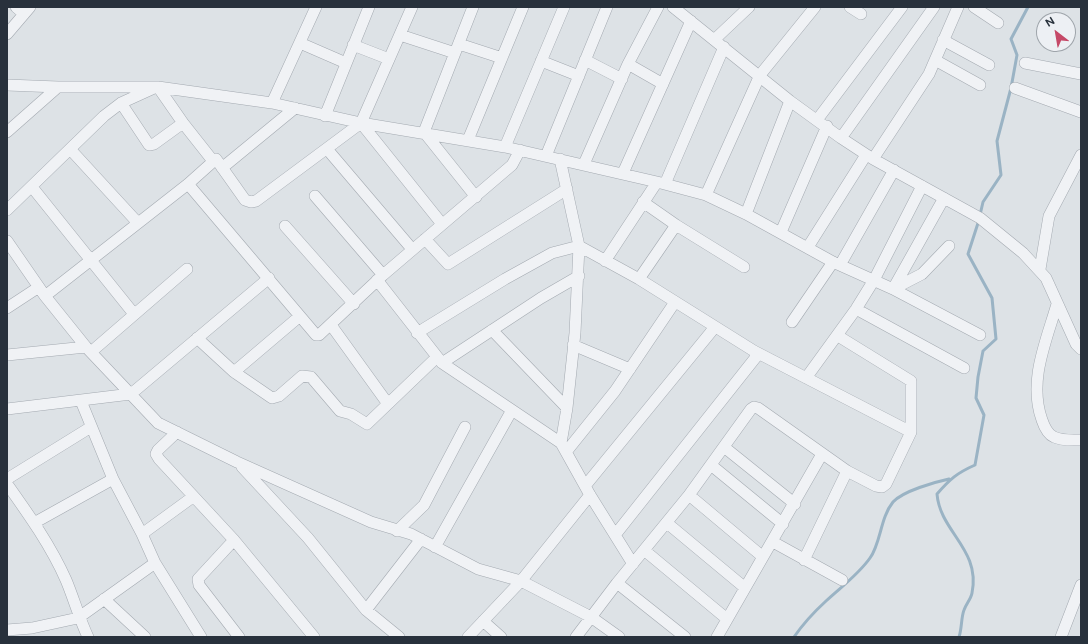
<!DOCTYPE html>
<html>
<head>
<meta charset="utf-8">
<style>
  body { margin:0 }
  #map { position:relative; width:1088px; height:644px; overflow:hidden; background:#dde2e6; font-family:Figtree,sans-serif }
  canvas { display:block }
  .frame { position:absolute; inset:0; border:8px solid #28313c; pointer-events:none }
  .north { position:absolute; left:1036px; top:12px; width:40px; height:40px; box-sizing:border-box; background:#edf0f4; border:1px solid #9ea4aa; border-radius:50%; rotate:329deg; font-size:11px; font-weight:700; line-height:16px; text-align:center; color:#28313c }
  .north::after { content:''; display:block; margin:auto; width:14px; height:18px; background:#c54968; clip-path:polygon(50% 0,100% 100%,50% 72%,0 100%) }
</style>
</head>
<body>
<div id="map">
<canvas width="1088" height="644"></canvas>
<div class="frame"></div>
<div class="north">N</div>
</div>
<script>
const ctx = document.querySelector('canvas').getContext('2d');
ctx.lineJoin = 'round';
function stroke(path, color, width, dash) {
  ctx.strokeStyle = color;
  ctx.lineWidth = width;
  ctx.lineCap = dash ? 'butt' : 'round';
  ctx.setLineDash(dash || []);
  ctx.stroke(path);
}
const stream = new Path2D(`
  M980,215L983,202L1001,175L997,141L1011,88L1017,55L1011,39L1028,7
  M794,637C803,624 814,612 826,601C841,587 858,575 870,558C881,543 880,518 893,502C903,491 935,482 949,479
  M959,637C962,628 961,618 964,610C966,604 971,599 972,593C981,549 940,532 937,494C950,479 957,473 975,465L984,415L976,398L978,377L983,351L996,339L992,298L968,254L979,220`);
const minor = new Path2D(`
  M16,7L24,14
  M473,7L424,132L476,197
  M673,7L790,101L841,138L873,159L980,218L1023,253L1046,278L1076,344L1081,349
  M850,7L861,14
  M974,7L998,23
  M7,34L30,7
  M400,35L455,53
  M714,40L749,7
  M943,40L989,65
  M300,43L346,63
  M459,44L502,58
  M353,45L389,59
  M585,60L622,79
  M935,60L980,85
  M541,61L579,76
  M1025,63L1081,74
  M628,64L663,84
  M7,85L58,87H158L272,103L361,123L505,147L657,182L706,195L746,214L833,262L893,289L980,335
  M158,87L183,123L213,161
  M1015,88L1081,112
  M121,103L149,145L154,144L183,123
  M272,103L316,7
  M325,116L369,7
  M817,120L902,7
  M361,123L442,224
  M7,132L58,87
  M841,138L934,7
  M468,140L523,7
  M505,147L564,7
  M70,149L138,223
  M327,149L412,249
  M546,156L607,7
  M560,159L579,246L575,333L567,408L561,443
  M873,159L929,74L958,7
  M584,164L628,64L658,7
  M222,168L295,108
  M623,173L691,21
  M188,184L316,335H319L383,275L512,165L520,150
  M665,184L724,47
  M32,187L134,314
  M706,195L760,75L815,7
  M315,196L383,275
  M643,202L676,225L744,267
  M7,210L104,116L121,103L154,88
  M746,214L790,101
  M285,226L354,304
  M781,232L827,126
  M425,239L448,264L567,189
  M7,241L45,296L86,347L158,423L237,462L371,522L411,534L478,569L521,581L591,617L619,637
  M808,247L866,155
  M605,261L657,182
  M840,265L894,170
  M1040,269L1049,216L1081,155
  M639,279L676,225
  M377,280L442,363L561,443L590,495L633,564
  M893,289L944,198
  M893,289L922,274L949,246
  M45,296L188,184L216,159L245,200L251,202L256,201L361,123L412,7
  M1057,304C1046,342 1028,381 1042,420C1044,426 1047,434 1054,437C1062,441 1072,440 1081,440
  M7,308L39,287
  M856,309L964,368
  M792,322L833,262
  M331,325L388,404
  M492,330L567,408
  M417,333L505,279L552,253L579,246L639,279L754,351L911,432
  M197,338L234,372L272,398L279,396L302,376L311,377L340,411L351,414L367,424L437,357
  M573,345L630,369
  M91,352L187,269
  M7,355L86,347
  M442,363L541,298L579,276
  M234,372L300,316
  M806,378L856,309L874,280L922,186
  M81,401L113,479L142,534L155,563L201,637
  M7,409L131,394L269,278
  M177,432L158,450L156,454L159,459L234,540L314,637
  M724,447L795,504
  M566,452L615,391L675,302
  M711,465L783,524
  M242,467L308,538L366,610L399,637
  M7,479L91,427
  M7,484C29,515 51,546 66,580C74,599 79,618 88,637
  M585,486L715,327
  M689,495L763,557
  M34,523L113,479
  M667,523L744,587
  M397,531L424,505L465,427
  M142,534L190,499L195,498
  M615,535L756,357L754,351
  M234,540L198,579L199,585L239,637
  M773,542L842,580
  M435,547L512,410
  M644,550L727,619
  M804,560L847,471
  M617,583L685,637
  M104,599L145,637
  M366,610L421,539
  M483,621L501,637
  M7,630L32,628L78,618L155,563
  M468,637L521,581L590,495
  M576,637L617,583L689,495L751,409L754,407L758,408L847,471L876,486L882,487L886,484L911,432V381L838,336
  M717,637L822,454
  M1061,637L1081,585`);
stroke(stream, '#9ab3c4', 3);
stroke(minor, '#a3a9b0', 12);
stroke(minor, '#f0f2f5', 11);
</script>
</body>
</html>
